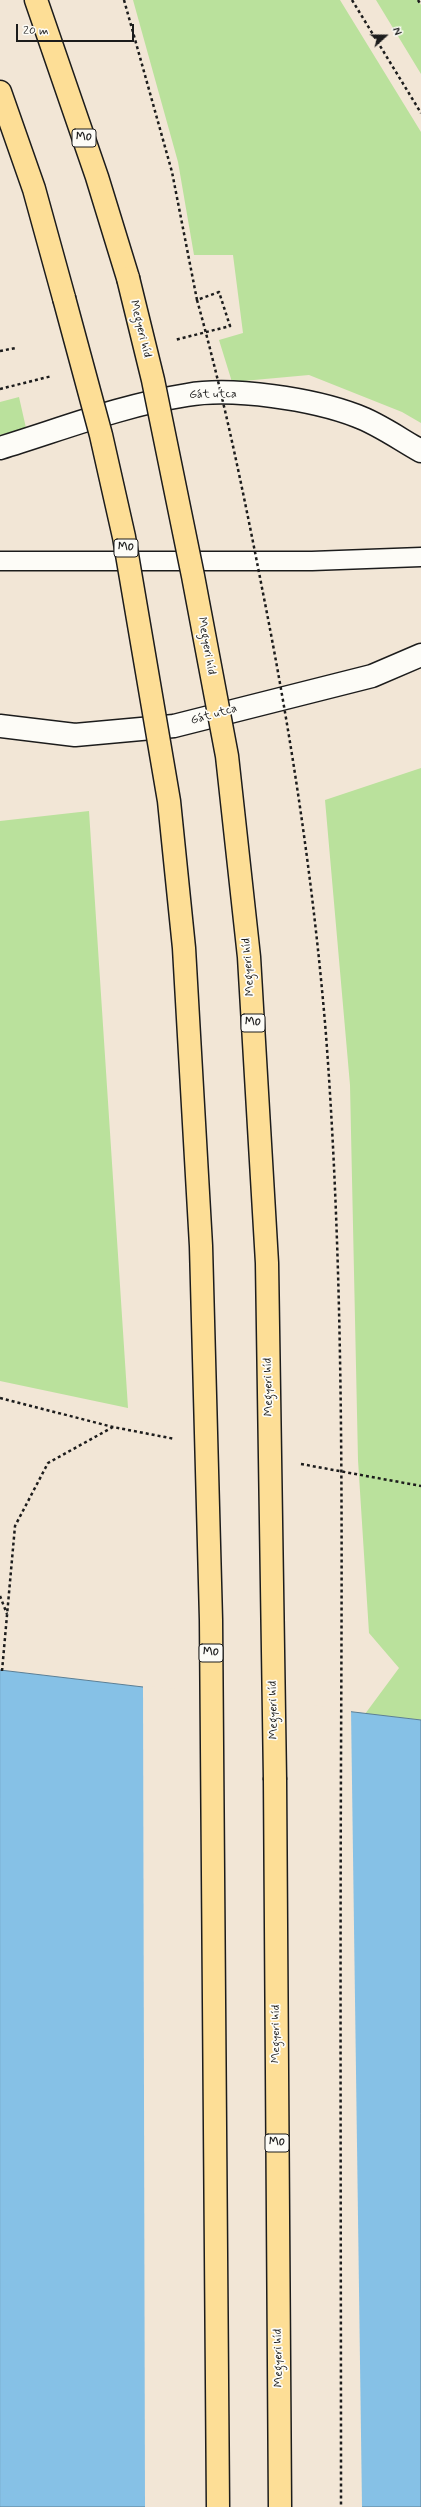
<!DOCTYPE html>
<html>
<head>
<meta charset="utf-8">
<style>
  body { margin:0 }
  #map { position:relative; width:421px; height:2507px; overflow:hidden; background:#f2e6d6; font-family:Mynerve,sans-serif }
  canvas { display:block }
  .north { position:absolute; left:365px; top:16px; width:40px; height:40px; -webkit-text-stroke:3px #fdfcf7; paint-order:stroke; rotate:69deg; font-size:11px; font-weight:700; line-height:16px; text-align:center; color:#1c1c1c }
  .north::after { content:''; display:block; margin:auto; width:14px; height:18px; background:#1c1c1c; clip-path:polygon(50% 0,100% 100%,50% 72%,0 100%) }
  .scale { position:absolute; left:16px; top:24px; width:118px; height:18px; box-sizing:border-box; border:2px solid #1c1c1c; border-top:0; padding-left:5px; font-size:12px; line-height:14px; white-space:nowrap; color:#1c1c1c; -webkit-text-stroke:3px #fdfcf7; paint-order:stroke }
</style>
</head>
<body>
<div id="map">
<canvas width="421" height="2507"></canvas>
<div class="north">N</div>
<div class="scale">20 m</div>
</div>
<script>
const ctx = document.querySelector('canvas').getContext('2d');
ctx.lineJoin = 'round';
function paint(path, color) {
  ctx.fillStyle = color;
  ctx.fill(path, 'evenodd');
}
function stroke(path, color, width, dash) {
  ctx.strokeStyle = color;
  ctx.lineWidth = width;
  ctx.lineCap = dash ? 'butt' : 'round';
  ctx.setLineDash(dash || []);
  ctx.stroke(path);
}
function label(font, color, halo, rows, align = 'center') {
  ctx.font = font + ' Mynerve,sans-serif';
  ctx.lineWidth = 3.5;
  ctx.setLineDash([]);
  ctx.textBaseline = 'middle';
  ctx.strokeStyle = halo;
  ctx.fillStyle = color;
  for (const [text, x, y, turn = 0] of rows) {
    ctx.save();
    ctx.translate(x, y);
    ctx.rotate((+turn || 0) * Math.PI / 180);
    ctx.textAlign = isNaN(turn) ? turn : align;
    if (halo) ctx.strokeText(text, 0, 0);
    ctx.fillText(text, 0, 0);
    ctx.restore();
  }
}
const green = new Path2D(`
  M133,0H340L421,132V423L402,412L309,375L232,382L219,340L243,333L233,255H194L178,162Z
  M376,0H418L421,5V74Z
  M19,397L26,428L0,435V402Z
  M421,768V1720L365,1714L399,1668L369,1633L358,1460L350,1085L325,800Z
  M89,811L128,1408L0,1381V821Z`);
const water = new Path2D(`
  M0,1670L421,1720V2507H0Z`);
const pier = new Path2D(`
  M143,1685L351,1710L362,2507H145Z`);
const path = new Path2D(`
  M124,0L172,172L197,300L219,292L230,326L175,340
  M352,0L421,113
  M418,0L421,5
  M0,351L16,348
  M0,389L52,376
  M0,1398L113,1427L175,1439
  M301,1464L421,1486
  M0,1596L7,1614
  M2,1671L15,1526L48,1463L113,1427`);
const service = new Path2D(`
  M0,561H312L421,557`);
const minor = new Path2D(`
  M0,448C62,429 123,405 187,395C233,387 313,399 357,416C379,424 401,440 421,451
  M0,726L75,735L174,726L372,676L421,655`);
const trunk = new Path2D(`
  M36,0L97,177L128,278
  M0,92L34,189L64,298
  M275,1780L280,2507`);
const pathBridge = new Path2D(`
  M197,300C224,397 244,495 263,593C292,739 314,887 326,1035C344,1276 342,1518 341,1760C340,2009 341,2258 341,2507`);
const trunkBridge = new Path2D(`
  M128,278L153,380L193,576L227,756L249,957L267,1263L275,1780
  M64,298L101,435L124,537L169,801L184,948L201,1246L211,1620L218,2507`);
const shields = [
  [84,138,24],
  [126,548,24],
  [253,1023,24],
  [211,1653,24],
  [277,2143,24]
];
const shieldNames = [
  ["M0",84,138],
  ["M0",126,548],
  ["M0",253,1023],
  ["M0",211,1653],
  ["M0",277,2143]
];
const streetNames = [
  ["Megyeri híd",140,329,76],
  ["Gát utca",213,395,-1],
  ["Megyeri híd",206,646,80],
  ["Gát utca",214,715,-16],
  ["Megyeri híd",249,967,-94],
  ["Megyeri híd",269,1387,-91],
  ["Megyeri híd",274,1710,-91],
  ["Megyeri híd",276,2034,-90],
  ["Megyeri híd",279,2358,-91]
];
paint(green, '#bae19c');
paint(water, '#86c1e6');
stroke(water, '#5c7f95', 1);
paint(pier, '#f2e6d6');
stroke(service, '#1c1c1c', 21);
stroke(minor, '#1c1c1c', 25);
stroke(trunk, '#1c1c1c', 25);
stroke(path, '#1c1c1c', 2.5, [3, 3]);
stroke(service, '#fdfcf7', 18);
stroke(minor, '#fdfcf7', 22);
stroke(trunk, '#fdde96', 22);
stroke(trunkBridge, '#1c1c1c', 25, []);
stroke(pathBridge, '#1c1c1c', 2.5, [3, 3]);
stroke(trunkBridge, '#fdde96', 22);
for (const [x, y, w] of shields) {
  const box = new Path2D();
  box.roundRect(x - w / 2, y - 9, w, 18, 3);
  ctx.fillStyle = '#fdfcf7';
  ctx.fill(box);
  stroke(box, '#1c1c1c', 1);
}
label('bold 11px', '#1c1c1c', null, shieldNames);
label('12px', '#1c1c1c', '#fdfcf7', streetNames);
</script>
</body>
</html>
